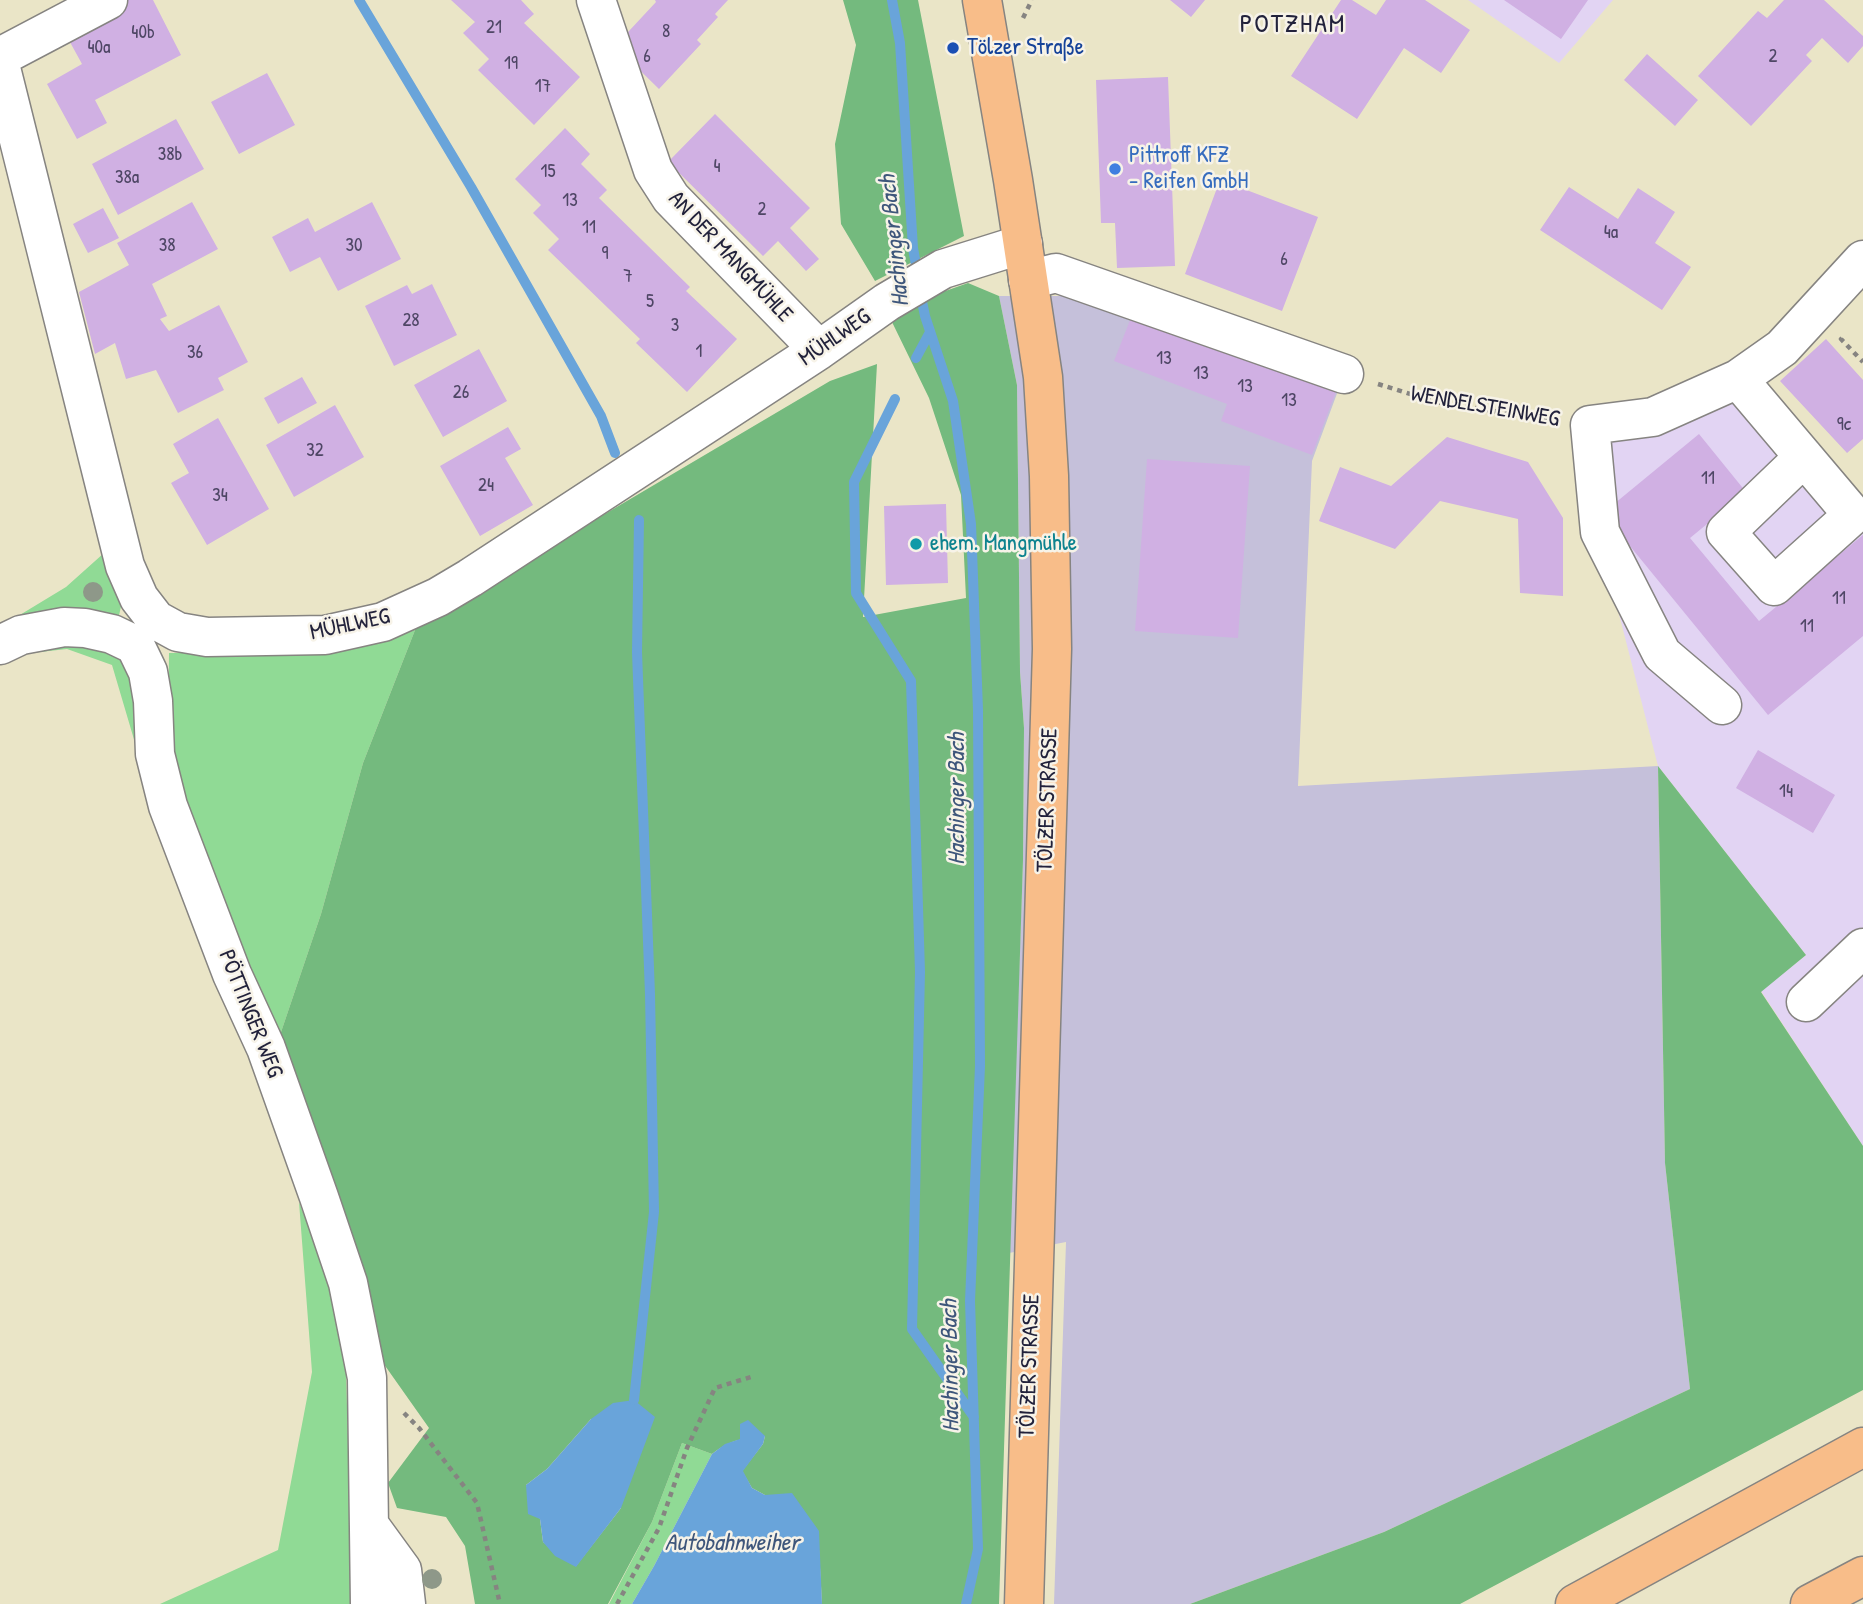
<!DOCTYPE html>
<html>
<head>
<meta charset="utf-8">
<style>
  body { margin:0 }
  canvas { display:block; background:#eae5c7 }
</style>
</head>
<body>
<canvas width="1863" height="1604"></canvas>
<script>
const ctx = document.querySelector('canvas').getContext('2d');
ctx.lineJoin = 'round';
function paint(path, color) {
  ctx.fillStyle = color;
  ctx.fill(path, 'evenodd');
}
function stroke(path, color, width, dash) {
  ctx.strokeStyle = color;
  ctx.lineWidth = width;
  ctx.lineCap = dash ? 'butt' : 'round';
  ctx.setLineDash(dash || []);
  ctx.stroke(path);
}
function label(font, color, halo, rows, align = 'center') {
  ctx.font = font + ' "Patrick Hand",sans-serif';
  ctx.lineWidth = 5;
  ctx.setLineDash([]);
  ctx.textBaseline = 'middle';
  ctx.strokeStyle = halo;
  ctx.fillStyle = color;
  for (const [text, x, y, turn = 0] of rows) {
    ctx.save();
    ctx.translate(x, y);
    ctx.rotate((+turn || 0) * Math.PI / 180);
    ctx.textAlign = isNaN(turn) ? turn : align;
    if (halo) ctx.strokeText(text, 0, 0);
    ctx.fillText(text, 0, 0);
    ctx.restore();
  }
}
const built = new Path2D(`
  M1468,0H1613L1559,63Z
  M1763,389L1863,500V1146L1761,991L1806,955L1658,766L1573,435Z`);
const industrial = new Path2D(`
  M999,296H1099L1342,380L1312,461L1298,786L1658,766L1665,1163L1690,1389L1384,1532L1190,1604H1054L1066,1242L1009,1253L1023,860L1024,728L1020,672L1017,385Z`);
const green = new Path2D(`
  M104,553L124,593L118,620L0,627L66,587Z
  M417,625L363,763L321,914L279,1038L244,968L168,751L169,653L325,652Z
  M65,639L126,659L140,704L138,753L112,665L67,649L31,653L0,662Z
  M299,1202L332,1288L346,1373L353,1604H160L278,1550L312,1372Z
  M682,1443L712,1454L654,1566L632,1604H609L652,1522Z`);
const forest = new Path2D(`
  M843,0H918L964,236L875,281L841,224L835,144L856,45Z
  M968,283L999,296L1017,385L1020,672L1024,728L1023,860L999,1604H822L818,1531L765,1495L752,1488L742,1471L763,1444L765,1436C742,1438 730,1440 712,1454L682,1443L652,1522L608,1604H475L465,1546L446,1517L397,1508L388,1483L429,1428L381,1360L365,1272L279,1038L321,914L363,763L417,625L830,381L877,364L863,617L966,598L961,495L929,398L892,322L937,294ZM591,1419L621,1508L576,1566L543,1542L540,1519L526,1485L547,1469Z
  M1658,766L1806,955L1761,992L1863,1146V1390L1460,1604H1190L1384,1532L1690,1389L1665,1163Z`);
const water = new Path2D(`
  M634,1400L655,1417L621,1508L576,1567L555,1556L543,1542L540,1519L528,1514L526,1485L547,1469L591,1419L613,1403Z
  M748,1420L765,1436L763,1444L743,1471L752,1488L765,1495L792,1493L819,1531L822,1604H632L654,1566L712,1454L725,1444L740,1439V1424Z`);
const stream = new Path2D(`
  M359,0L471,187L601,416L615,453
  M892,0L900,43L913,248L918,276
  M920,292L925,316L953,401L971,524L978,710L980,1066L970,1301L978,1549L966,1604
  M916,358L930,332
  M895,399L854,482L856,593L911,681L920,972L912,1329L974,1417
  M634,1400L654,1212L650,994L637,652L639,520`);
const building = new Path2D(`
  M128,0H153L181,55L95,100L107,123L77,139L47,84L82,64L65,33Z
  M451,0H521L534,14L524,23L580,77L534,125L478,70L489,59L463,33L475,22Z
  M655,0H728L715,14L718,17L697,40L701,44L659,89L615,46L656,2Z
  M1170,0H1205L1191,17Z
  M1341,0H1352L1376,15L1386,0H1425L1470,30L1441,73L1404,48L1357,119L1291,76Z
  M1504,0H1588L1561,39Z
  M1784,0H1824L1863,36V46L1848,63L1822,38L1806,55L1812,61L1751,126L1698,76L1758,11L1767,18Z
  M1647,54L1698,100L1675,126L1624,80Z
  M267,73L295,125L239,154L211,102Z
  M1168,77L1175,266L1117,268L1115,223H1101L1096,80Z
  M715,114L810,208L790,228L819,259L806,271L778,241L763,256L668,162Z
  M176,119L204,169L118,215L92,164Z
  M565,128L590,154L581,164L607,190L599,198L690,287L686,291L737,339L687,392L636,343L640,339L548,250L559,239L533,213L541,205L515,179Z
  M1220,180L1318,217L1282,311L1185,274Z
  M1569,187L1618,219L1638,188L1675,212L1655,243L1691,267L1662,310L1540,230Z
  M192,202L218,249L152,284L167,316L160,319L169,331L219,305L248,362L218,378L224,390L178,413L156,370L126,379L115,343L95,354L79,292L129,265L117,243Z
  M372,202L401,259L338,291L320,257L290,272L272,237L308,218L315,232Z
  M103,208L119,238L88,253L73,224Z
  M432,284L457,335L394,366L365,306L407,285L412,294Z
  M1134,310L1340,381L1312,455L1221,421L1227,404L1114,361Z
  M1826,339L1863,380V439L1847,453L1780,381Z
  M479,349L507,401L443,437L414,385Z
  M302,377L317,403L278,424L264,398Z
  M335,405L364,457L294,497L266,445Z
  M218,418L269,509L207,545L171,483L189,473L173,444Z
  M508,427L521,449L505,458L533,505L480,536L440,466Z
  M1699,434L1746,492L1690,538L1759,621L1863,535V636L1768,715L1603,513Z
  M1447,437L1528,462L1563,518V596L1520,593L1518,519L1440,501L1395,549L1319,521L1340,467L1391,486Z
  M1147,459L1250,466L1238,638L1135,631Z
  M946,504L948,583L886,585L884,506Z
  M1758,750L1835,795L1813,833L1736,788Z`);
const path = new Path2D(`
  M1023,18L1032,0
  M1842,338L1841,339L1863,362
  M1378,384L1436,402L1557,421
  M404,1413L419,1428L477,1503L500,1604
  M617,1604L659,1528L687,1448L715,1388L754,1376`);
const minor = new Path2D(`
  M596,0L653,170L671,198L819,350
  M0,57L108,0
  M0,64L125,566L139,598L156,620L178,632L207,637L325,635L383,622L438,597L470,578L819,350L887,302L943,269L1023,244
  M1028,280L1056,273L1344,374
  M1738,379L1853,515L1774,586L1726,532L1804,457
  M0,645L21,635L64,627L85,628L112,634L135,645L148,672L153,701L155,754L168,806L232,974L266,1048L319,1197L348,1283L367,1378L370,1604
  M1722,705L1662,654L1600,532L1590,425L1653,417L1738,379L1782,348L1863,260
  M1806,1002L1863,948
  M370,1526L402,1570L406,1604`);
const major = new Path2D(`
  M982,0L1013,180L1043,377L1049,476L1052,649L1024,1604`);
const highway = new Path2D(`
  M1575,1604L1863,1447
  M1810,1604L1863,1576`);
const trees = [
  [93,592],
  [432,1579]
];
const markers = [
  [953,48,7,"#1a4fb4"],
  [1115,169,7,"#3f7fe0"],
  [916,544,7,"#0f9aa8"]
];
const numberNames = [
  ["21",494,28],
  ["8",666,32],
  ["40b",143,33],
  ["40a",99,48],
  ["6",647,57],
  ["2",1773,57],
  ["19",511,64],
  ["17",543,87],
  ["38b",170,155],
  ["4",717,167],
  ["15",548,172],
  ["38a",127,178],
  ["13",570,201],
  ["2",762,210],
  ["11",589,228],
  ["4a",1611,233],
  ["38",167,246],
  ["30",354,246],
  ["9",605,254],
  ["6",1284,260],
  ["7",628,277],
  ["5",650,302],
  ["28",411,321],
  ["3",675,326],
  ["1",699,352],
  ["36",195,353],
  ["13",1164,359],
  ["13",1201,374],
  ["13",1245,387],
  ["26",461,393],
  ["13",1289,401],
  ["9c",1844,425],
  ["32",315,451],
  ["11",1708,479],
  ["24",486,486],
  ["34",220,496],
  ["11",1839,599],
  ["11",1807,627],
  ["14",1786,792]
];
const transitNames = [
  ["Tölzer Straße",967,48]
];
const shopNames = [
  ["Pittroff KFZ",1129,156],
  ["- Reifen GmbH",1129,182]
];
const streetNames = [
  ["AN DER MANGMÜHLE",730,257,47],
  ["MÜHLWEG",835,338,-35],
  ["WENDELSTEINWEG",1485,407,10],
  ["MÜHLWEG",350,625,-12],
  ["TÖLZER STRASSE",1048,800,-88],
  ["PÖTTINGER WEG",250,1014,68],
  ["TÖLZER STRASSE",1030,1366,-88]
];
const cultureNames = [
  ["ehem. Mangmühle",930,544]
];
const waterNames = [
  ["Hachinger Bach",895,241,-96],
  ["Hachinger Bach",958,799,-90],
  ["Hachinger Bach",951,1366,-91],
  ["Autobahnweiher",732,1544]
];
const quarterNames = [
  ["POTZHAM",1293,25]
];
paint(built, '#e2d4f3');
paint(industrial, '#c5c0da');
paint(green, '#90da95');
paint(forest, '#74ba7e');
paint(water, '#69a4da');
stroke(stream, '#69a4da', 10);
paint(building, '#d0b0e3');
stroke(minor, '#868481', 41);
stroke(major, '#868481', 41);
stroke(highway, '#868481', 41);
stroke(path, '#868481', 4.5, [5, 5]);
stroke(minor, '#fff', 38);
stroke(major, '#f8bd89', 38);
stroke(highway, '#f8bd89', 38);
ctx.fillStyle = '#8e9889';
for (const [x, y] of trees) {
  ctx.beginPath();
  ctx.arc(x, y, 10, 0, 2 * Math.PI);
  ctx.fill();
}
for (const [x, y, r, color] of markers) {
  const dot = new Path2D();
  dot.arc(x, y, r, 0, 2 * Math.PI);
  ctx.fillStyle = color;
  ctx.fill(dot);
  stroke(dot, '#f7f3e8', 2.5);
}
label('19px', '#4e4665', null, numberNames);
label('23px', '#164399', '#f7f3e8', transitNames, 'left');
label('23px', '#366cbe', '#f7f3e8', shopNames, 'left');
label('23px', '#22223b', '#f7f3e8', streetNames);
label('23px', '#0d838f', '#f7f3e8', cultureNames, 'left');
label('italic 24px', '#3e567b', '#f7f3e8', waterNames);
ctx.letterSpacing = '2px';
label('26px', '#22223b', '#f7f3e8', quarterNames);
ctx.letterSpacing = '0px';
</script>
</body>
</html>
